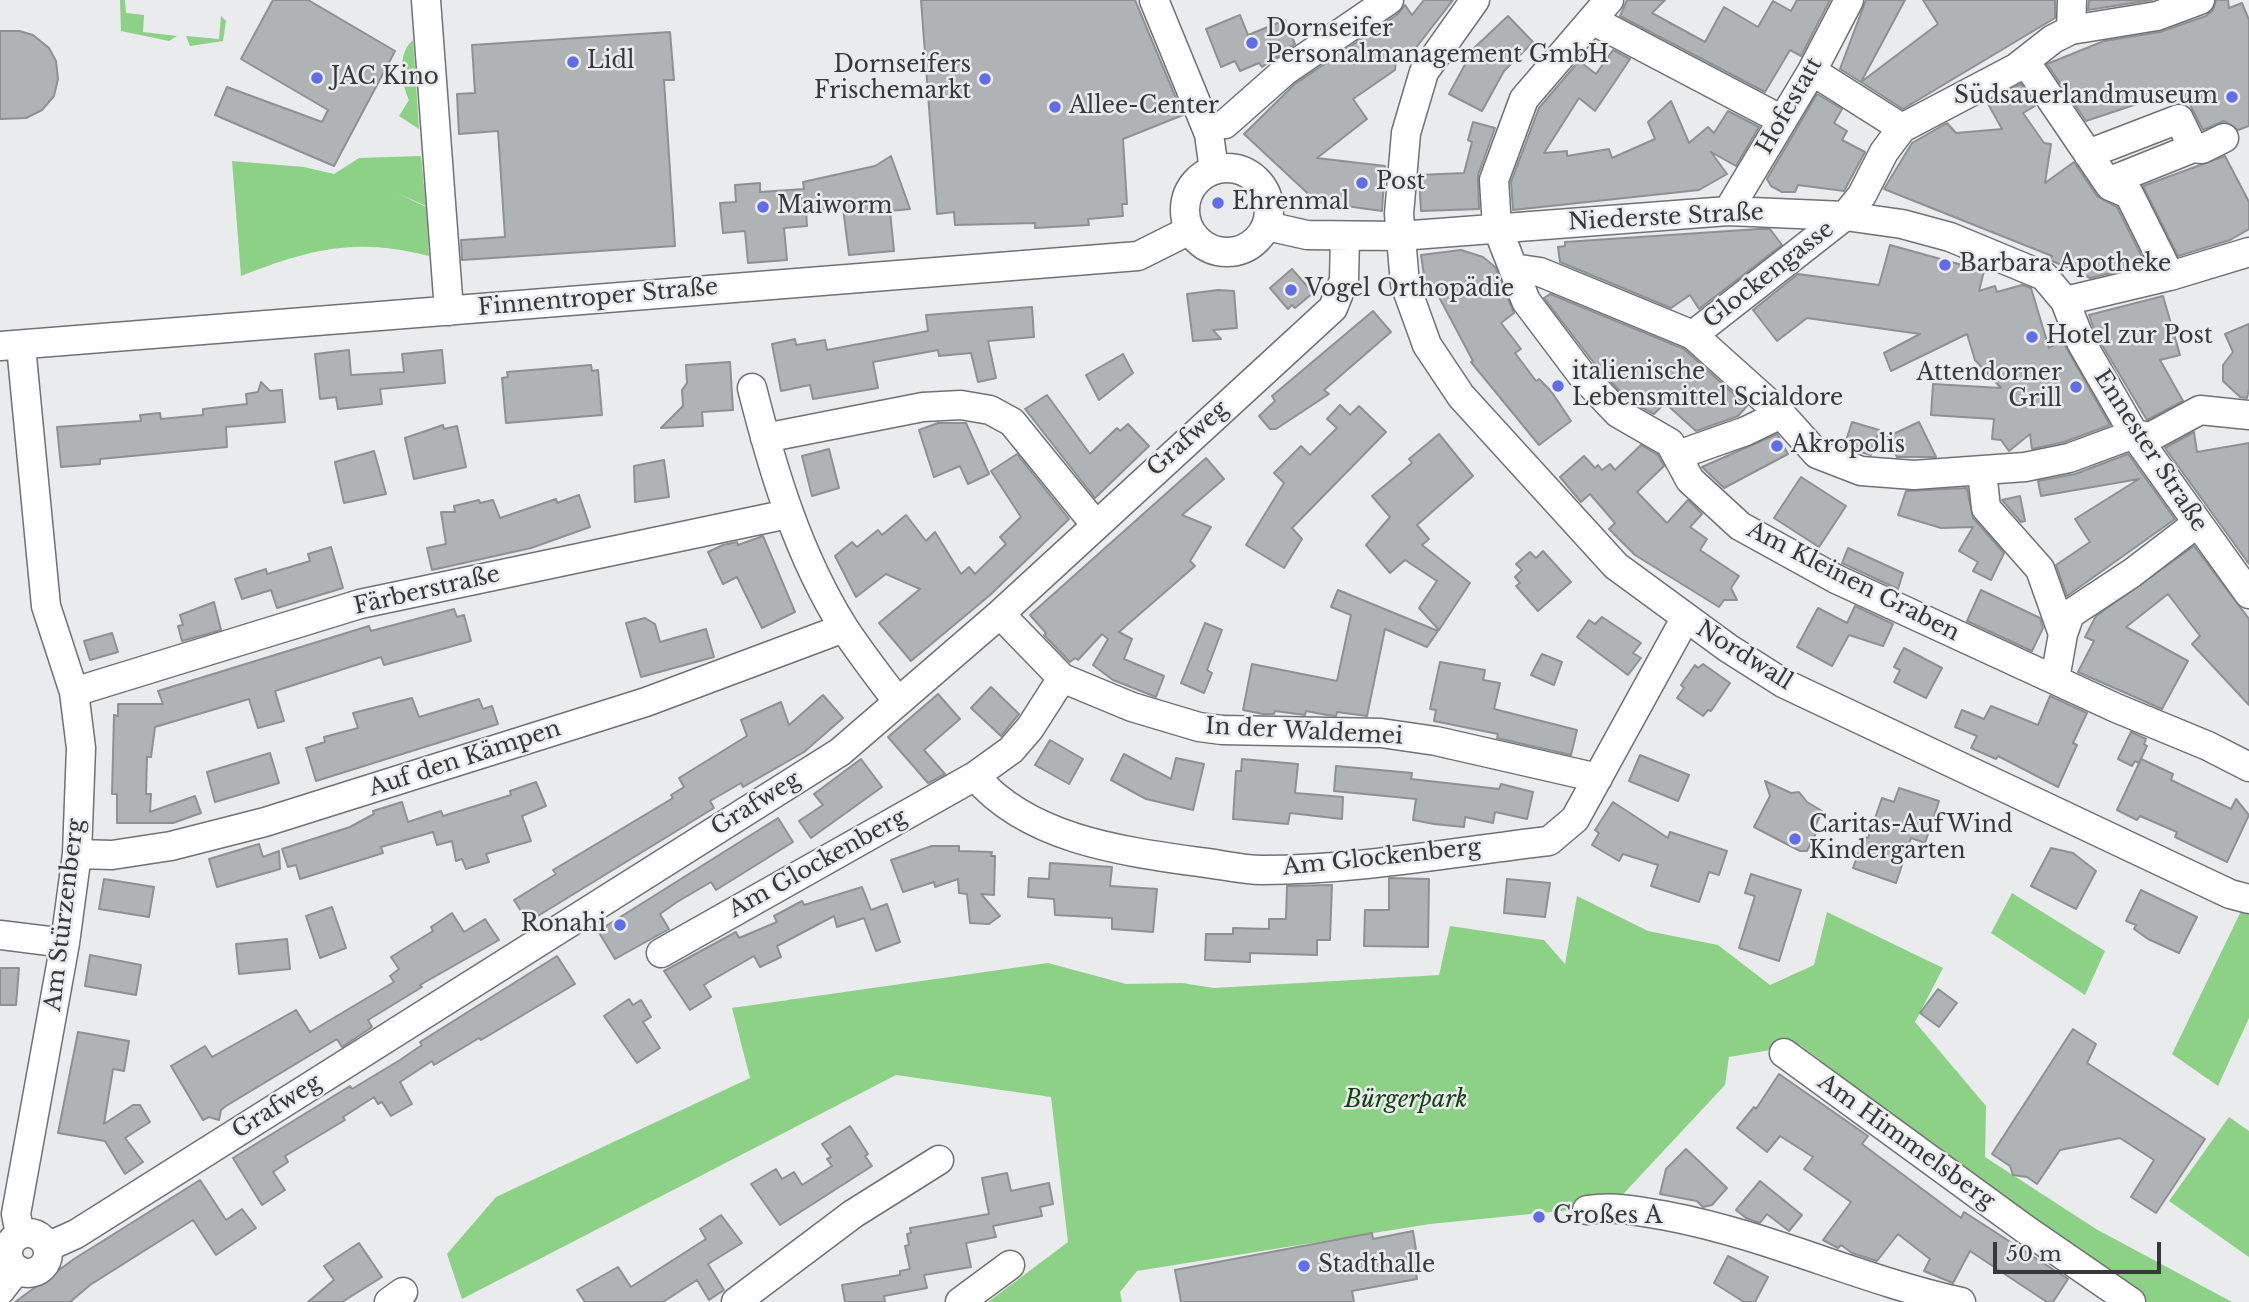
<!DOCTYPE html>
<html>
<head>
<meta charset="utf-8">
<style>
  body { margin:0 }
  #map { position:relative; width:2249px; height:1302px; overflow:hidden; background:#e9ebed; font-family:"Libre Baskerville",serif }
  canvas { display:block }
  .scale { position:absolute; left:1993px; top:1242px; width:168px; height:32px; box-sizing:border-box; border:4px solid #373839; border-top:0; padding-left:9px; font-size:21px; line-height:24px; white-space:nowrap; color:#373839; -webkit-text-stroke:5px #e9ebed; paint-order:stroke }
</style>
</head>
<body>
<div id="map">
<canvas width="2249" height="1302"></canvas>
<div class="scale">50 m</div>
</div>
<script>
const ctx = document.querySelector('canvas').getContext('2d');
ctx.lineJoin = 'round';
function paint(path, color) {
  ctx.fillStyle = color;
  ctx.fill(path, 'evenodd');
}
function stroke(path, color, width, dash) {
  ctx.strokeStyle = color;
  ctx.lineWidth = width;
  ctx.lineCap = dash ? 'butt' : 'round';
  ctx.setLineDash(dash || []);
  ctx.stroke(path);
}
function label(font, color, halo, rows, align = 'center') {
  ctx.font = font + ' "Libre Baskerville",serif';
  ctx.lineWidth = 5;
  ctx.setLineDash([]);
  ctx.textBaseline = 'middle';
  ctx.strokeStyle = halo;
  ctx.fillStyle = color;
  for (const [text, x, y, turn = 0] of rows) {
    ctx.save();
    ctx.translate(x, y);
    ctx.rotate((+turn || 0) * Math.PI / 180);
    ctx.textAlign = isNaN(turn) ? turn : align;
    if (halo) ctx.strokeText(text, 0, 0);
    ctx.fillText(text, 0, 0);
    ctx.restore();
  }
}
const green = new Path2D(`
  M120,0H125L126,13L144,15L143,32L177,36L169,41L121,31Z
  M221,16L226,21L223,41L190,46L186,36L219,39Z
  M413,40L419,129L399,116L409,100C401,83 397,53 413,40Z
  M421,156L426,206L397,193L426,207L429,256C356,237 310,249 241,276L232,161L304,167L334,174L359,158Z
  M2012,893L2105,951L2085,995L1991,933Z
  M1577,896L1648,931L1718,945L1770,985L1814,965L1827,912L1943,968L1915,1022L1986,1106L1985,1157L2096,1229L2232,1302H2141L1800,1045L1729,1057L1725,1085L1612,1206L1430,1224L1137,1271L1120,1292L1122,1302H988L1068,1242L1051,1097L896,1075L462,1299L447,1254L496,1197L750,1078L732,1008L1048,963L1126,984L1182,983L1214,988L1439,975L1450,926L1544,940L1565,964Z
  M2242,909L2249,912V1018L2218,1086L2172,1054Z
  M2229,1117L2249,1131V1257L2169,1201Z`);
const building = new Path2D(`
  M273,0H308L395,51L334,166L215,115L227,87L322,122L328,110L241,59Z
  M921,0H1135L1183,115L1123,139L1127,204H1122L1123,216L1088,219L1089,225L1035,228V223L955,225L954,212L937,214Z
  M1424,0H1453L1415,49H1397L1395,70L1353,99L1367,119L1317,158L1385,166L1382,211L1317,202L1244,134L1295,84L1398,14L1405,5L1412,15Z
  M1627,0H1665L1652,13L1705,42L1724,7L1758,27L1773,1L1791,11L1797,0H1830L1801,56L1790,50L1765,92L1620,16Z
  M1866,0H1905L1861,82L1840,69Z
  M1923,0H2055V18L1903,109L1861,82L1938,24Z
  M2089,0H2152L2088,10Z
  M2216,0H2228L2229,8L2242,3L2249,20V126L2238,130L2224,121L2203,130L2182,89L2141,96L2143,102L2086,121L2047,64L2104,41L2160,32L2206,16L2213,10Z
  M1240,15L1248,35L1285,20L1295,44L1262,67L1259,63L1240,71L1235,61L1221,67L1206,29Z
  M1508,16L1533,42L1504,71L1482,111L1449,94L1474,48Z
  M0,31H19L33,35L49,48L56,61L58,79L54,96L42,110L26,118L0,119Z
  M670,32L674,80H664L675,246L462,260L461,240L505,237L498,131L459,134L457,94L475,93L472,45Z
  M1613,50L1630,59L1612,86L1595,111L1579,98L1544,153L1567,151V156L1609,149L1612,158L1655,139L1648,122L1671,101L1689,143L1708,127L1714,133L1728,111L1759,127L1736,166L1711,152L1727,174L1699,190L1513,210L1511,182L1539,108L1579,61L1596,74Z
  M2021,84L2035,106L2023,113L2044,143L2051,144L2045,183L2074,162L2097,196L2117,207L2146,265L2090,278L2050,260L2052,256L1884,189L1912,143L1947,123L1956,133L2002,129L1987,102Z
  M1817,94L1842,109L1834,123L1847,131L1842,140L1865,152L1844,191L1798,185L1795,192H1782L1771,186L1767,179Z
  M1473,122L1495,128L1478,175L1479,209L1421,211L1419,175L1464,173L1472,142L1468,140Z
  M891,156L910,209L890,211L894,251L849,255L843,208L806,211L807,226L784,228L787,260L748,263L745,231L723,233L720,203L736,202L735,185L760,183V192L804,189L803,182L875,166Z
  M2225,156L2249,202V229L2230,240L2178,256L2143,186Z
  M1759,229H1770L1782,245L1699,309L1690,295L1671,308L1560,262L1558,247L1565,246V242Z
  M1890,245L1984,271L1979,291L1995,286L1997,292L2022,285L2031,288L2049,348L2062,340L2110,425L2064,442L2032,449L2030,434L2009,451L2001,440L1992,439L1994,419L1931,415L1933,384L2001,388L1975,360L1967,334L1891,371L1884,353L1920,334L1807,318L1777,341L1753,310L1798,274L1879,285Z
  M1461,250L1483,257L1495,267L1514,313L1501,323L1521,349L1515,353L1536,381L1539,379L1551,391L1571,421L1539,445L1471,362L1473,361L1439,297L1437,287L1426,289L1421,255Z
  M1292,269L1313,293L1295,308L1292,305L1288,309L1270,288Z
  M1218,290L1234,291L1237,328L1213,330L1221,339L1193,341L1187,294Z
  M1550,294L1684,349L1747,406L1738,416L1696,431L1665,403L1654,414L1628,400L1594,363L1544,298Z
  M2163,296L2180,355L2160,360L2183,401L2147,420L2096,335L2089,315Z
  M1032,307L1034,337L988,341L996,378L978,382L971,353L939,356L938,350L873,362L878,388L813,399L810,385L781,391L772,344L795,339L796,345L825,340L827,350L928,331L926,315Z
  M1373,311L1391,332L1324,390L1329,394L1276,429H1270L1259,416L1275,401L1272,396Z
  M2249,324V390L2247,398L2240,397L2223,381V365L2233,352L2225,334Z
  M349,350L351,375L404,372L402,354L442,350L445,383L380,389L382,404L338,409L336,397L320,399L315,354Z
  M1123,354L1133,373L1099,400L1086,375Z
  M730,362L733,410L702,412L703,426L661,428L683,406L682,390L687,383L686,365Z
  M591,365L592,371L598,370L602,415L506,423L502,378L508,377L507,372Z
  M261,382L270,391L282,390L285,422L226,427L227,447L100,459V464L61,467L57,427L141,421L140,415L160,413L161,419L203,415V409L247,404L246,394L258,392Z
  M1047,395L1090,454L1117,428L1120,431L1128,424L1149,446L1095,498L1025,409Z
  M1340,405L1350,415L1359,406L1386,432L1292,528L1302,539L1284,568L1246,545L1284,483L1274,473L1301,446L1310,455L1337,428L1327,419Z
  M1852,422L1879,430L1871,455L1844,447Z
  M1919,422L1936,457H1897L1887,437Z
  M938,423H966L989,474L968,484L960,466L934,477L919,430Z
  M443,425L444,429L457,426L466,467L414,479L405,438Z
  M2194,432L2197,452L2249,443V564L2165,448Z
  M1439,434L1473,476L1417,525L1429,539L1422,545L1470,583L1439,630L1419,608L1437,581L1405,560L1390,573L1366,545L1390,517L1372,496L1412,463L1409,459Z
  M1777,434L1788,454L1724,488L1702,467Z
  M1641,445L1658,455L1664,466L1637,492L1667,523L1688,500L1702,514L1690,527L1707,539L1700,550L1739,576L1731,588L1737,600H1724L1719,607L1635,555L1609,529L1615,523L1590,494L1581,502L1560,477L1584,456L1595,468L1598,465L1602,470L1610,464L1615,470Z
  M829,449L839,488L812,496L802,456Z
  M374,451L386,494L344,503L335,462Z
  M1017,454L1069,519L990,595L911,661L879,623L920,589L886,574L856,597L835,556L852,542L857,547L878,530L882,535L906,515L926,541L935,532L961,574L969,567L975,574L1006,544L1000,537L1021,517L991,471Z
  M2128,454L2175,519L2067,596L2056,565L2090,542L2075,519L2139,479L2041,496L2038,481L2075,474Z
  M1206,458L1224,479L1182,515L1211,527L1190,561L1195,566L1119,632L1132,639L1124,659L1164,676L1156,697L1113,680L1093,665L1108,639L1102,634L1078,660L1075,658L1070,662L1044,635L1046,633L1030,615Z
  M664,460L669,497L635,502L634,466Z
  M1801,477L1846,506L1819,547L1774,518Z
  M1967,488L1973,518L2004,553L1991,580L1973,571L1978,562L1959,551L1973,527L1941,528L1898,515L1906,491Z
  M579,495L590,527L531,548L432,570L427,548L446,544L441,512H455L454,506L479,500L480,503L493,500L500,518L556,499L557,503Z
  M2020,496L2025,521L2021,522L2002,500Z
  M763,536L795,612L762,628L737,577L723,584L708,552L723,545L737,542L738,545Z
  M2194,546L2249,619V705L2192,644L2200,636L2168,594L2126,627L2188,661L2162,709L2078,672L2094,641L2085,637L2096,616Z
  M331,547L343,588L277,608L271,590L242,599L235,579L266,569L267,574L310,561L308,554Z
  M1848,548L1903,573L1898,589L1842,563Z
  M1543,551L1571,582L1538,611L1516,586L1520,583L1515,577L1522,570L1516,564L1530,552L1536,558Z
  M1338,590L1438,631L1427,647L1385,629L1367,716L1337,712L1336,716L1327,715L1306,711L1305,715L1275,711L1274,714H1263L1243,710L1252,664L1337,681L1351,615L1331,607Z
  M1981,590L2040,618L2043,628L2032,651L1967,621Z
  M214,602L221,630L182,641L178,626L183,625L180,615Z
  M1855,606L1893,624L1883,646L1849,635L1832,666L1797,647L1818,608L1847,623Z
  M454,609L457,617L464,615L471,641L384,665L381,657L275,691L284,721L258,728L249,699L155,727L151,757H147L146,794H151L150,812L195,796L201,813L173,823H117V794H112L114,715L118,716V704H163L158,691L369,626L371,631Z
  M1602,617L1641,643L1633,653L1641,658L1628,675L1577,637L1589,620L1595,624Z
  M645,618L655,624L660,642L706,629L714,657L641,677L626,623Z
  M1205,623L1222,630L1207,670L1212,673L1204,693L1181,683Z
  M112,633L118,652L90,660L84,641Z
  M1904,648L1942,668L1926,698L1894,682L1900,670L1894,667Z
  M1542,654L1562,662L1554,685L1531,675Z
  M1440,662L1485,670L1483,680L1500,683L1494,709L1577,730L1571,755L1497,738L1498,734L1434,721L1436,710L1430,709Z
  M1703,664L1730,683L1711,711L1708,710L1703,716L1677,698L1684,688L1681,685L1695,665L1698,668Z
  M991,687L1019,714L1001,736L971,708Z
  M938,694L960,719L924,750L945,774L928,783L888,737Z
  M823,695L843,718L804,752L743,787L741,783L710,801L714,808L528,922L514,900L556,874L553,870L673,798L671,795L684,787L679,778L747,736L741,720L781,702L789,725Z
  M2050,696L2087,713L2073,743L2077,745L2058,787L1998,756L1996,759L1971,748L1977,736L1955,727L1962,710L1984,719L1991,706L2038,725Z
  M412,698L419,717L479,699L483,709L492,706L498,724L316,781L306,748L325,742L324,737L358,728L353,713Z
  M2131,732L2146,739L2144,744L2147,746L2139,763L2135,761L2132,766L2118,759Z
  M1050,740L1083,759L1069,784L1035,765Z
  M270,753L279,783L215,802L207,772Z
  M1124,754L1171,779L1176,758L1204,764L1193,810L1146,799L1111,780Z
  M1640,755L1689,775L1678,801L1629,781Z
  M861,759L882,787L811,838L799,821L823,805L814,794Z
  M1242,759L1298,764L1295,793L1343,797L1342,819L1290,813L1288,824L1233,819L1236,771H1241Z
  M2141,759L2173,774L2171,780L2231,809L2236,799L2249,815L2227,862L2175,837L2177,832L2140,816L2137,820L2117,810Z
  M1336,766L1412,773L1411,779L1499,789L1501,784L1533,792L1527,819L1495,812L1493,823L1465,817L1464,827L1434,824L1413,820L1416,799L1334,791Z
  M1765,781L1791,793L1799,792L1807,802L1822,811L1815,827L1818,829L1807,851H1800L1754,827L1770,796Z
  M536,782L546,806L522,816L531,841L486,854L489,862L466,869L462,859L456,861L452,841L437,845L433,832L381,847L383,853L300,879L296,865L288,867L282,849L350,827L374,814L373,811L402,802L408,822L441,811L443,816L511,795L510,791Z
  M1899,788L1939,801L1925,843L1911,838L1896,883L1853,868L1864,837L1868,838L1882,798L1894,802Z
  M1613,802L1668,838L1670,832L1727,851L1719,875L1709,872L1699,902L1651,886L1658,865L1623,854L1619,861L1592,845L1599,833L1595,830Z
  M778,818L793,842L716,890L711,882L677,902L660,914L669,929L615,959L598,931Z
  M259,844L263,857L279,851L280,869L217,887L209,859Z
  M932,846H959V851L992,852L991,856H995L994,895L981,894L1000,916L989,924L970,923L967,894L959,893L958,879L935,887L934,882L903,892L891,860Z
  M2051,848L2073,853L2096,871L2076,909L2031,886Z
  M1050,863L1112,867L1110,886L1157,889L1153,932L1112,929V918L1055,915L1054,899L1028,897L1029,878L1049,879Z
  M1751,874L1801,890L1779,961L1739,948L1755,896L1745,893Z
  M1389,878L1429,879L1428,947L1364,946L1365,910H1389Z
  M104,879L154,887L149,917L99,909Z
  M1507,879L1550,883L1545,917L1504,913Z
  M1332,885L1330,940H1317V955L1250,953V962L1205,960L1206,934H1233V928L1269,929V919H1286L1287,886Z
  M862,887L871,910L887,904L900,942L876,951L864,918L837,927L834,916L777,946L781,957L760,967L754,956L707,983L704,985L711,997L690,1010L664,971L736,932L739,938L777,922L774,916L802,901L804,905Z
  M2141,890L2197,917L2179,953L2148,939L2134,929L2136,925L2126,921Z
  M332,907L346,948L320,958L306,916Z
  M452,913L464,932L485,919L499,940L420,985L422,987L368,1020L372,1027L342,1047L337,1039L226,1106L221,1110L219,1120L209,1117L203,1120L171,1066L205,1046L212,1057L296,1010L310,1032L394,982L390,976L399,969L391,957L433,931L431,927Z
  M287,939L290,969L239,974L236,944Z
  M90,955L141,965L136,995L85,986Z
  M557,956L575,984L481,1040L479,1038L434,1065L432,1061L400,1082L412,1104L391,1116L382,1102L378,1104L374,1097L343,1117L345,1120L285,1156L288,1162L273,1172L285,1190L262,1205L233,1158L350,1086L352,1089L400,1060L422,1045L420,1042Z
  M0,968H19L16,1005H0Z
  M1938,989L1957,1003L1939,1027L1920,1013Z
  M629,999L633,1005L641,1000L651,1017L643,1022L660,1048L637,1063L604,1016Z
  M2073,1029L2096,1044L2087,1063L2205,1139L2156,1213L2131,1197L2154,1160L2120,1138L2060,1150L2037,1184L2027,1177L2013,1175L2010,1166L1992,1154Z
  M78,1032L129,1041L124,1071L113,1069L104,1124L133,1105H140L150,1122L125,1138L143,1162L125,1174L105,1141L58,1133Z
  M1779,1074L1868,1136L1862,1144L1961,1218L1964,1212L2068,1279L2053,1302H2047L1970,1251L1953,1283L1924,1271L1930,1259L1898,1234L1877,1261L1852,1253L1841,1245L1838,1248L1823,1240L1851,1202L1804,1169L1813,1157L1780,1136L1767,1152L1737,1128L1754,1107L1756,1109Z
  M850,1126L868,1154L865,1156L872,1166L780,1225L751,1184L776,1169L782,1179L794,1172L802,1185L832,1166L827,1159L831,1157L822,1144Z
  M1686,1149L1727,1188L1712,1205L1703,1207L1697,1201L1660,1194L1666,1169Z
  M1007,1173L1011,1191L1049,1183L1053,1204L1040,1207L1042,1216L993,1226L996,1237L966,1243L971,1267L924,1275L927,1288L884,1296L885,1302H845L842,1285L900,1275V1271L910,1269L905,1246L909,1245L907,1234L911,1233L910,1228L989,1214L982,1178Z
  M200,1180L226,1220L242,1209L256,1228L216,1255L193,1220L90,1285L70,1302H15L74,1259Z
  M1760,1181L1802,1215L1789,1231L1767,1214L1760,1223L1746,1218L1736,1210Z
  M721,1215L742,1243L708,1264L724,1290L709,1300L697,1280L663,1302H585L577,1290L618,1267L631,1287L706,1239L700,1229Z
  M1413,1231L1418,1262L1414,1263L1417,1279L1352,1291L1354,1302H1181L1175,1270L1372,1233L1373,1239Z
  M359,1243L382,1277L342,1302H308L334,1280L324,1266Z
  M1728,1256L1768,1277L1755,1302H1744L1714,1283Z`);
const minor = new Path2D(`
  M426,0L449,311
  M1154,0L1209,134L1214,170
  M1475,0L1424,72L1406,133L1399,214L1405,284L1427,345L1461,396L1616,566L1728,648L1783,683L2230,894L2249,899
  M1609,0L1524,99L1494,180L1497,227L1526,301L1581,374L1618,413L1670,443L1690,480L1740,526L1836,579L2116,708L2208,746L2249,767
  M1594,21L1782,120
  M2071,30L2072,0
  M2025,61L2110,186L2129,194L2170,276
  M1812,71L1902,128
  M1225,124L1285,71L1389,0
  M2193,148L2202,149L2224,138
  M2088,154L2179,119L2193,148L2108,182
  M1185 210a42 42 0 1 1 84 0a42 42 0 1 1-84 0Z
  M1728,211L1812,71L1849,0
  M1267,226L1307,235L1400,236L1728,211L1845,216L1902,224L1950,237L2044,276L2065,301L2081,342L2134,434L2249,594
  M1513,268L1540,272L1693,335L1781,414L1817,454L1861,471L1914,475L2025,467L2069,458L2134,434L2150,437L2200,410L2249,415
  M2065,301L2170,276L2249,252
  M1693,335L1845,216L1862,195L1884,152L1902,128L2016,68L2053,39L2071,30L2157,16L2200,0
  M0,346L1138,256L1190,230
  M752,388C773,471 798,555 844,628C861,654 880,678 898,702
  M765,438L923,407L961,405L990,410L1012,422L1095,524
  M1678,455L1746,431L1781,414
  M1982,471L1986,508L2040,569L2063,634
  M1000,614L1062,678L1132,707L1199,727L1222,730L1381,733L1436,741L1598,778
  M1062,678L1030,728L1011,750L975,776C1028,839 1121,851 1199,862C1219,864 1241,870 1262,870C1358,870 1454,852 1549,841L1575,819L1685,619
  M2055,679L2063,634L2070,614L2132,573L2196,524
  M74,692L360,604L788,514
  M77,854L112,855L171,846L265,822L646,702L844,628
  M0,935L65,943
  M661,953L975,776
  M1784,1053L2025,1229L2131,1302
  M1587,1210C1615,1206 1639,1211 1667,1216C1768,1235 1861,1280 1961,1302
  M8 1253a20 20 0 1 1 40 0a20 20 0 1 1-40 0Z
  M20,1234L16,1214L65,943L77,854L81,748L74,692L46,606L21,346
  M47,1247L76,1234L840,752L1000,614L1333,308L1344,280L1345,236
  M0,1291L17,1269
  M389,1302L403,1292
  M736,1302L853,1214L939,1160
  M960,1302L1010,1265`);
const markers = [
  [1252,43,7,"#616ce5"],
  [573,62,7,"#616ce5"],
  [317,78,7,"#616ce5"],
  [985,79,7,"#616ce5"],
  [2232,97,7,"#616ce5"],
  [1055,107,7,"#616ce5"],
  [1362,183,7,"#616ce5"],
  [1218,203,7,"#616ce5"],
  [763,207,7,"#616ce5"],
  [1945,265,7,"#616ce5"],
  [1291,290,7,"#616ce5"],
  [2032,337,7,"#616ce5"],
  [1558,386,7,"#616ce5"],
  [2076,387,7,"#616ce5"],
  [1777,446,7,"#616ce5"],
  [1795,839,7,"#616ce5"],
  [620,925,7,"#616ce5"],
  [1539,1217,7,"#616ce5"],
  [1304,1266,7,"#616ce5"]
];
const poiNames = [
  ["Dornseifer",1266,30],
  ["Personalmanagement GmbH",1266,56],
  ["Lidl",587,62],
  ["Dornseifers",971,66,"right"],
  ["Frischemarkt",971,92,"right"],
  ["JAC Kino",331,78],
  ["Südsauerlandmuseum",2218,97,"right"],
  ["Allee-Center",1069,107],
  ["Post",1376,183],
  ["Ehrenmal",1232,203],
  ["Maiworm",777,207],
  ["Barbara Apotheke",1959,265],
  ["Vogel Orthopädie",1305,290],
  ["Hotel zur Post",2046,337],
  ["italienische",1572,373],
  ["Lebensmittel Scialdore",1572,399],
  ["Attendorner",2062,374,"right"],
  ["Grill",2062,400,"right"],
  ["Akropolis",1791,446],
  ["Caritas-AufWind",1809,826],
  ["Kindergarten",1809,852],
  ["Ronahi",606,925,"right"],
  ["Großes A",1553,1217],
  ["Stadthalle",1318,1266]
];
const streetNames = [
  ["Hofestatt",1790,106,-60],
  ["Niederste Straße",1666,218,-3],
  ["Glockengasse",1769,275,-38],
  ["Finnentroper Straße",598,298,-5],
  ["Grafweg",1188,439,-42],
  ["Ennester Straße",2150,451,57],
  ["Am Kleinen Graben",1853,582,27],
  ["Färberstraße",427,591,-13],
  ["Nordwall",1744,656,32],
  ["In der Waldemei",1304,732,3],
  ["Auf den Kämpen",465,759,-18],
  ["Grafweg",756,804,-32],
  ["Am Glockenberg",1382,858,-6],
  ["Am Glockenberg",818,864,-29],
  ["Am Stürzenberg",65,915,-83],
  ["Grafweg",277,1107,-32],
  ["Am Himmelsberg",1906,1142,36]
];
const parkNames = [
  ["Bürgerpark",1406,1101]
];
paint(green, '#8cd185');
paint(building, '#b0b3b5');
stroke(building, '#8e9092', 2);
stroke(minor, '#6f7174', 31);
stroke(minor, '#fff', 28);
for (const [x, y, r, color] of markers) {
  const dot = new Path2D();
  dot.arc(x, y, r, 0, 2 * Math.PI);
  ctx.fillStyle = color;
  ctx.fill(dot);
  stroke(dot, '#e9ebed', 2.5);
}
label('23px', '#373839', '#e9ebed', poiNames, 'left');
label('23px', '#373839', '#e9ebed', streetNames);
label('italic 23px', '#134210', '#e9ebed', parkNames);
</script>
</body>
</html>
